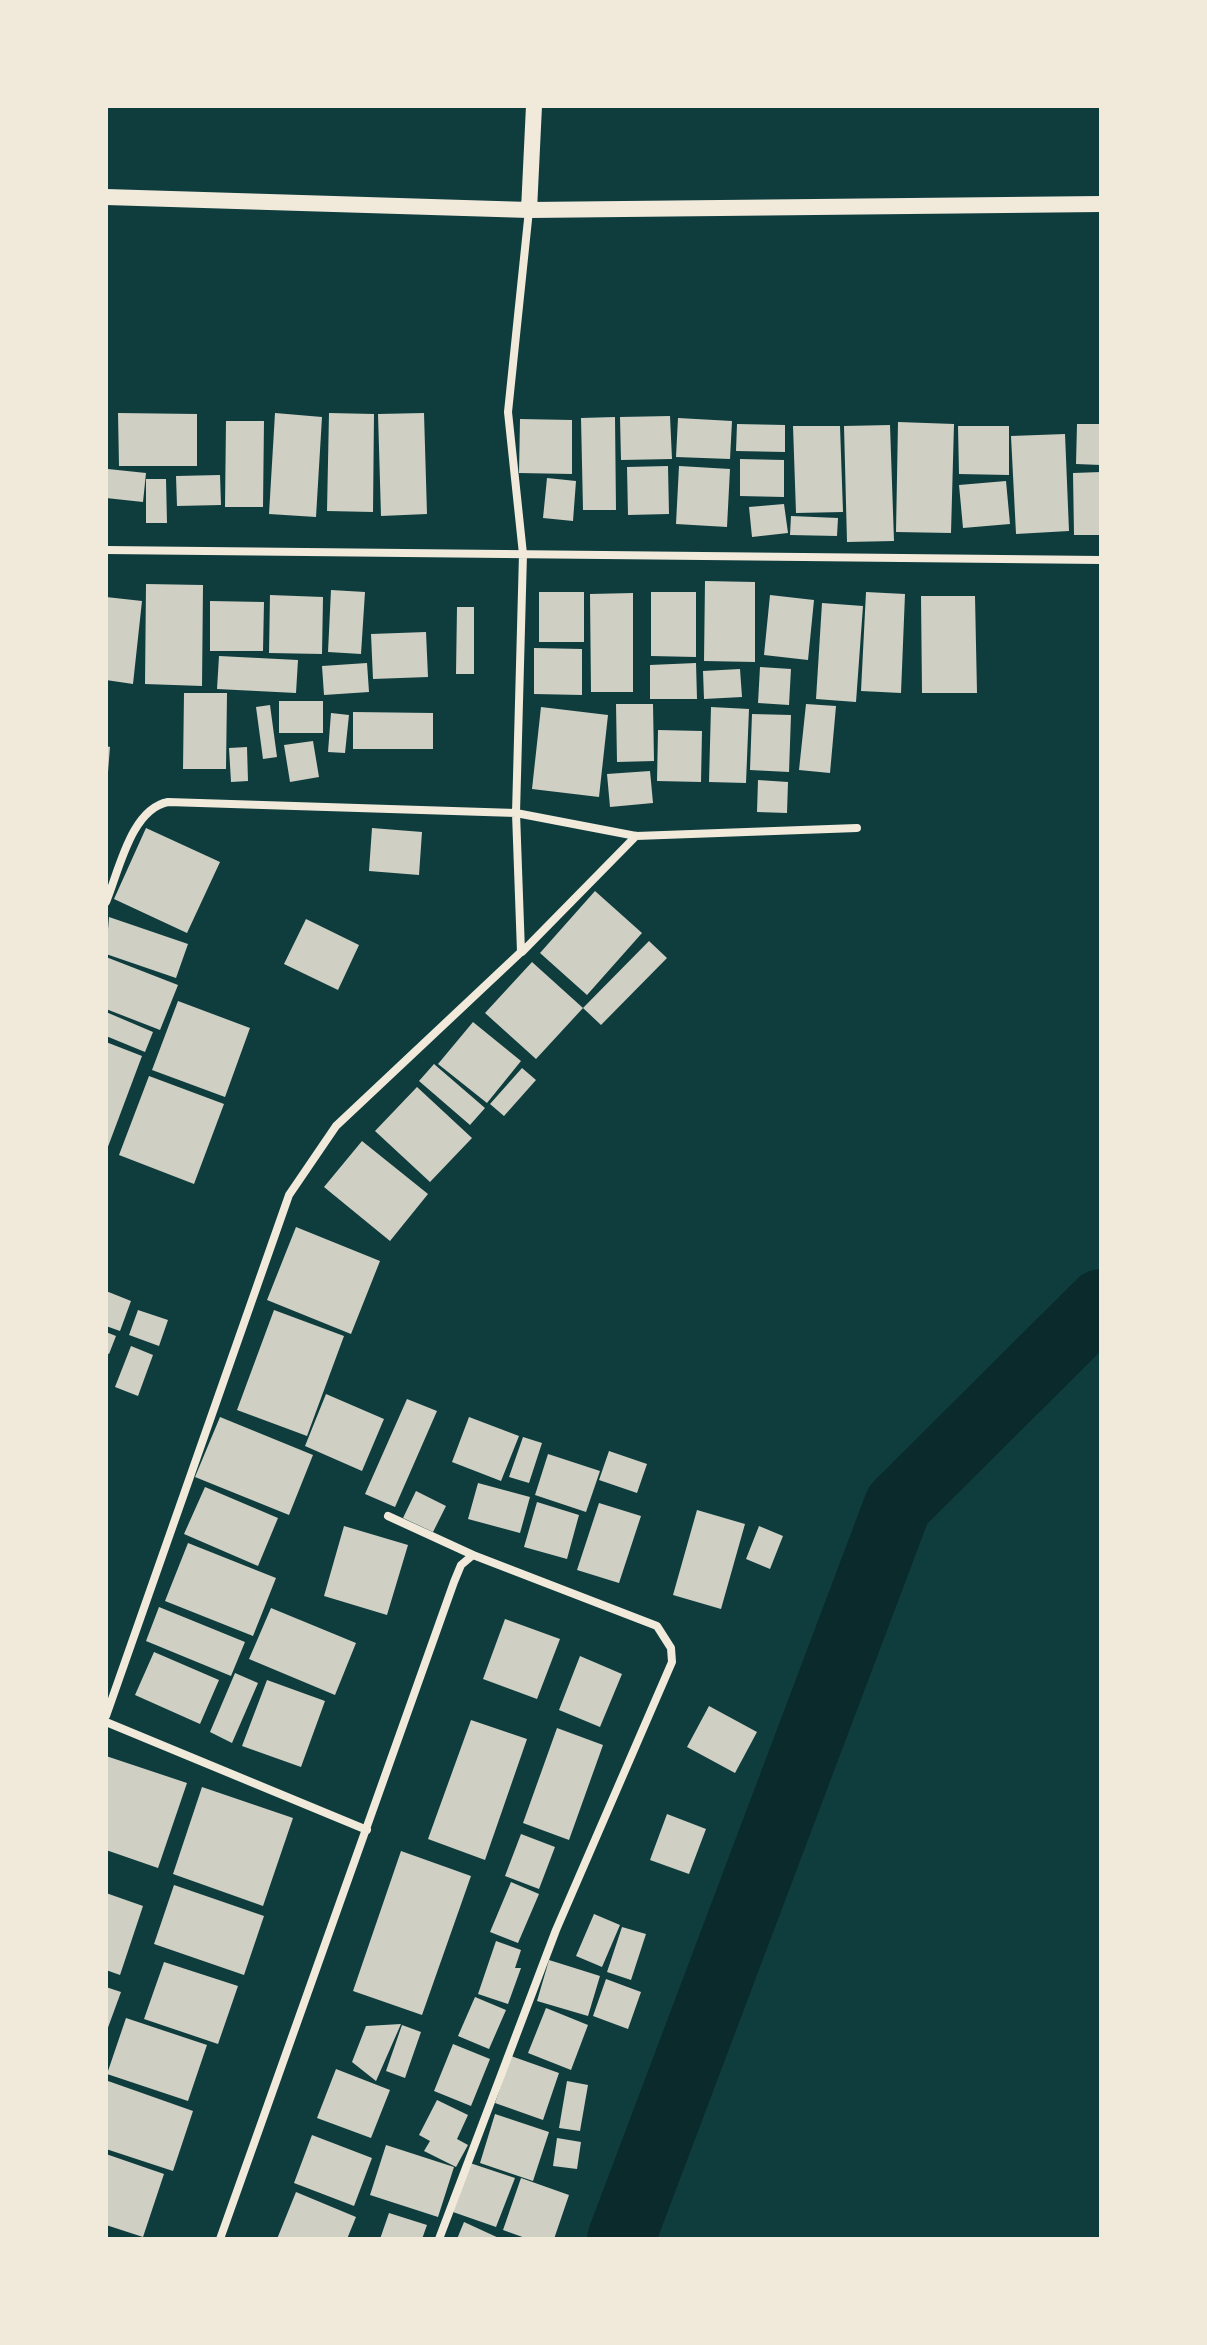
<!DOCTYPE html>
<html>
<head>
<meta charset="utf-8">
<style>
  body { margin:0 }
  #map { position:relative; width:1207px; height:2345px; overflow:hidden; background:#0f3d3e; font-family:"Sofia Sans Condensed",sans-serif }
  canvas { display:block }
  .frame { position:absolute; inset:0; border:108px solid #f1e9da; pointer-events:none }
</style>
</head>
<body>
<div id="map">
<canvas width="1207" height="2345"></canvas>
<div class="frame"></div>
</div>
<script>
const ctx = document.querySelector('canvas').getContext('2d');
ctx.lineJoin = 'round';
function stroke(path, color, width, dash) {
  ctx.strokeStyle = color;
  ctx.lineWidth = width;
  ctx.lineCap = dash ? 'butt' : 'round';
  ctx.setLineDash(dash || []);
  ctx.stroke(path);
}
function paint(path, color) {
  ctx.fillStyle = color;
  ctx.fill(path, 'evenodd');
}
const river = new Path2D(`
  M621,2239L898,1505L1101,1303`);
const building = new Path2D(`
  M118,413L197,414V466H119Z
  M275,413L322,417L316,517L269,514Z
  M329,413L374,414L373,512L327,511Z
  M424,413L427,514L381,516L378,414Z
  M670,416L672,459L621,460L620,417Z
  M615,417L616,510H583L581,418Z
  M678,418L732,421L730,459L676,457Z
  M520,419L572,420V474L519,473Z
  M226,421H264L263,507H225Z
  M898,422L954,424L951,533L896,532Z
  M737,424L785,425V452L736,451Z
  M1077,424H1101V465L1076,464Z
  M890,425L894,541L847,542L844,426Z
  M793,426H840L843,512L796,513Z
  M958,426H1009V475L959,474Z
  M1065,434L1069,531L1016,534L1011,436Z
  M740,459L784,460V497L740,496Z
  M668,466L669,514L628,515L627,467Z
  M679,466L730,469L727,527L676,524Z
  M108,469L146,473L143,502L106,498Z
  M1101,472V535H1074L1073,473Z
  M220,475L221,505L177,506L176,476Z
  M547,478L576,481L573,521L543,518Z
  M146,479H166L167,523H146Z
  M1006,481L1010,524L963,528L959,485Z
  M784,504L788,533L752,537L749,507Z
  M791,516L838,518L837,536L790,535Z
  M705,581L755,582V662L704,661Z
  M146,584L203,585L202,686L145,684Z
  M331,590L365,592L361,654L328,652Z
  M539,592H584V642H539Z
  M651,592H696V657L651,656Z
  M866,592L905,594L901,693L861,691Z
  M633,593V692H591L590,594Z
  M270,595L323,597L322,654L269,653Z
  M770,595L814,600L808,660L764,655Z
  M921,596H975L977,693H922Z
  M106,597L142,601L133,684L106,680Z
  M210,601L264,602L263,651H210Z
  M822,603L863,606L856,702L816,699Z
  M457,607H474V674H456Z
  M426,632L428,677L373,679L371,634Z
  M534,648L582,649V695L534,694Z
  M219,656L298,660L296,693L217,689Z
  M367,663L369,692L324,695L322,666Z
  M696,663L697,699H650V665Z
  M760,667L791,669L789,705L758,703Z
  M740,669L742,697L704,699L703,671Z
  M184,693H227L226,769H183Z
  M279,701H323V733H279Z
  M616,704H653L654,761L617,762Z
  M806,704L836,706L830,773L799,770Z
  M270,705L277,757L263,759L256,707Z
  M541,707L608,715L599,797L532,789Z
  M711,707L749,709L746,783L709,782Z
  M353,712L433,713V749H353Z
  M331,713L349,715L345,753L328,752Z
  M752,714L791,715L789,772L750,770Z
  M658,730L702,731L701,782L657,781Z
  M313,741L319,777L290,782L284,745Z
  M106,746L110,747L108,772H106Z
  M247,747L248,781L231,782L229,748Z
  M650,771L653,803L610,807L607,774Z
  M758,780L788,782L787,813L757,812Z
  M146,828L220,862L187,933L114,899Z
  M372,828L422,832L419,875L369,871Z
  M595,891L642,933L587,995L540,953Z
  M109,917L188,944L176,978L106,954Z
  M306,919L359,945L338,990L284,964Z
  M649,941L667,958L601,1025L583,1008Z
  M106,957L178,985L160,1030L106,1009Z
  M532,962L583,1008L536,1059L485,1013Z
  M178,1001L250,1028L225,1097L152,1070Z
  M106,1012L153,1032L145,1052L106,1036Z
  M473,1022L521,1061L487,1103L438,1064Z
  M106,1042L142,1056L106,1152Z
  M434,1064L485,1108L470,1125L419,1081Z
  M522,1068L536,1080L504,1116L490,1104Z
  M149,1076L224,1104L194,1184L119,1155Z
  M417,1087L472,1138L430,1182L375,1131Z
  M362,1141L428,1194L390,1241L324,1187Z
  M296,1227L380,1261L351,1334L267,1300Z
  M106,1291L131,1301L120,1331L106,1326Z
  M138,1310L168,1320L159,1346L129,1335Z
  M274,1310L344,1336L307,1436L237,1410Z
  M106,1332L116,1336L109,1354L106,1353Z
  M131,1346L153,1355L138,1396L115,1387Z
  M326,1394L384,1419L362,1471L305,1446Z
  M407,1399L437,1411L395,1507L365,1494Z
  M220,1417L313,1455L289,1515L195,1477Z
  M469,1417L519,1436L501,1481L452,1462Z
  M523,1437L542,1443L529,1483L509,1477Z
  M609,1451L647,1464L637,1493L599,1480Z
  M548,1454L600,1471L586,1512L535,1495Z
  M478,1483L530,1497L520,1533L468,1519Z
  M205,1487L278,1518L258,1566L184,1534Z
  M416,1491L446,1506L433,1532L403,1518Z
  M537,1502L579,1515L567,1559L524,1547Z
  M599,1503L641,1516L619,1583L577,1570Z
  M697,1510L745,1524L721,1609L673,1595Z
  M344,1526L408,1545L387,1615L324,1596Z
  M759,1526L783,1536L770,1569L746,1559Z
  M188,1543L276,1578L253,1636L165,1601Z
  M159,1607L245,1642L231,1676L146,1641Z
  M271,1608L356,1643L335,1695L249,1659Z
  M505,1619L560,1639L537,1699L483,1679Z
  M154,1652L219,1680L200,1724L135,1695Z
  M580,1656L622,1674L600,1727L559,1710Z
  M235,1673L258,1683L232,1743L210,1732Z
  M267,1680L325,1701L301,1767L242,1746Z
  M709,1706L757,1732L735,1773L687,1747Z
  M471,1720L527,1739L485,1860L428,1839Z
  M557,1728L603,1745L569,1840L523,1823Z
  M106,1756L187,1783L158,1868L106,1850Z
  M202,1787L293,1818L263,1906L173,1874Z
  M667,1814L706,1829L689,1874L650,1860Z
  M521,1834L555,1847L539,1889L505,1876Z
  M401,1851L471,1876L422,2015L353,1991Z
  M511,1882L539,1894L518,1943L490,1932Z
  M174,1885L264,1916L244,1975L154,1944Z
  M106,1893L143,1906L120,1975L106,1970Z
  M594,1914L620,1925L602,1967L576,1956Z
  M622,1927L646,1934L631,1980L607,1972Z
  M496,1941L521,1950L515,1968H521L508,2004L478,1994Z
  M549,1960L600,1976L588,2016L537,2001Z
  M164,1962L238,1986L218,2044L144,2019Z
  M606,1979L641,1992L628,2029L593,2016Z
  M106,1987L121,1992L106,2033Z
  M475,1997L506,2010L489,2049L458,2036Z
  M546,2008L588,2025L571,2070L528,2053Z
  M126,2018L207,2045L188,2101L107,2074Z
  M401,2024L376,2081L352,2062L366,2026Z
  M402,2025L421,2032L405,2078L386,2071Z
  M453,2044L490,2059L471,2106L434,2091Z
  M511,2056L559,2073L543,2120L495,2103Z
  M336,2069L390,2090L371,2138L317,2118Z
  M108,2081L193,2111L173,2171L106,2149Z
  M567,2081L588,2085L580,2131L559,2128Z
  M437,2100L468,2115L457,2139L468,2145L456,2167L424,2151L430,2141L419,2135Z
  M495,2114L549,2132L533,2181L480,2163Z
  M312,2135L372,2158L354,2206L294,2183Z
  M557,2138L581,2142L577,2169L553,2166Z
  M386,2145L454,2167L438,2217L370,2195Z
  M106,2154L164,2174L143,2237L106,2225Z
  M470,2163L515,2178L496,2227L453,2212Z
  M521,2178L569,2195L554,2239H528L503,2230Z
  M296,2192L356,2217L347,2239H277Z
  M389,2213L427,2225L422,2239H380Z
  M464,2222L501,2239H457Z`);
const minor = new Path2D(`
  M106,550L1101,560
  M106,902C119,871 131,809 168,802L516,813L636,836L857,828
  M522,952L636,836
  M388,1516L473,1555
  M106,1716L289,1195L336,1126L521,952L516,813L523,554L508,412L529,210
  M106,1722L367,1830
  M220,2239L454,1582L461,1565L473,1555L657,1626L671,1648L672,1662L556,1930L439,2239`);
const secondary = new Path2D(`
  M106,197L529,210L1101,204
  M529,210L534,106`);
stroke(river, '#0a2a2b', 68);
paint(building, '#cfcfc3');
stroke(minor, '#f1e9da', 8);
stroke(secondary, '#f1e9da', 16);
</script>
</body>
</html>
